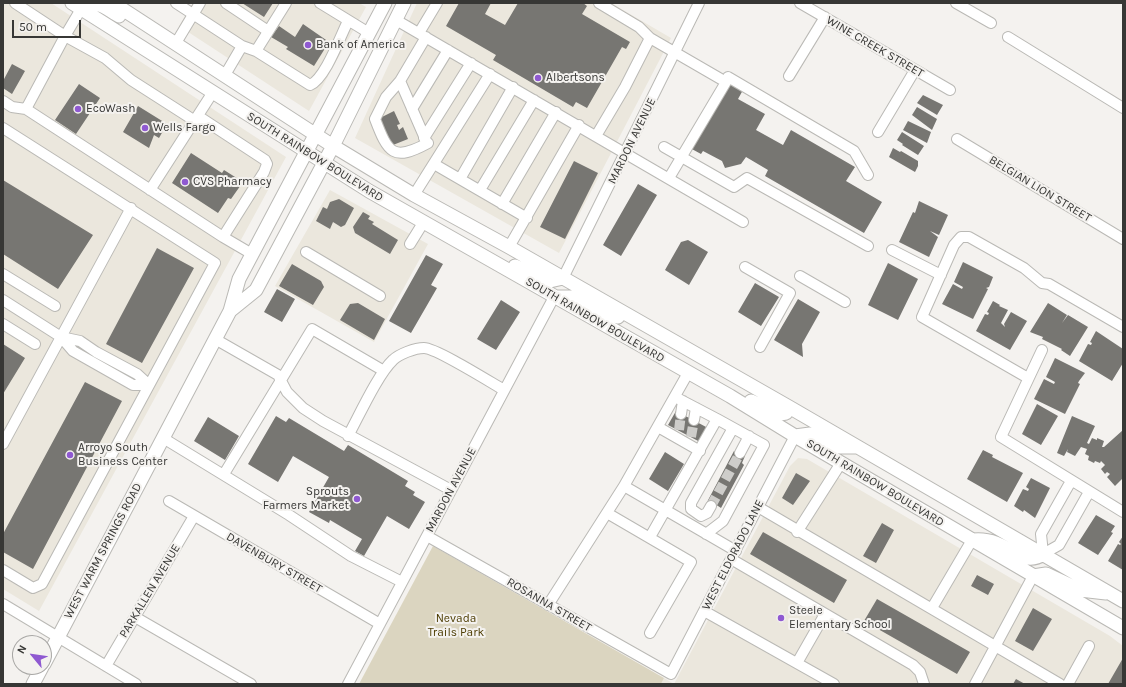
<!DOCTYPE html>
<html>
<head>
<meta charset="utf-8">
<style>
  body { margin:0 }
  #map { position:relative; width:1126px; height:687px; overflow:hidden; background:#f4f2ef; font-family:Karla,sans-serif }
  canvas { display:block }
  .frame { position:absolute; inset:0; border:4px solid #373735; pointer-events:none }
  .north { position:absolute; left:12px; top:635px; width:40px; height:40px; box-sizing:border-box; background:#f4f2ef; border:1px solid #a8a7a5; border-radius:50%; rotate:299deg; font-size:11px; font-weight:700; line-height:16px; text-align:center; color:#373735 }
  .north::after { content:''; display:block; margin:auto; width:14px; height:18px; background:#8f59d1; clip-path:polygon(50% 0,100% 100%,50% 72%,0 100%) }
  .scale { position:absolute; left:12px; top:20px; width:69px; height:18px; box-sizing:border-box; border:2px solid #373735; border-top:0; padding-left:5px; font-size:12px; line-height:14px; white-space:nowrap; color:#373735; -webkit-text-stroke:3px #f4f2ef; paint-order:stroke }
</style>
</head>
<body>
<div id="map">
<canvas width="1126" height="687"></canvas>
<div class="frame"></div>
<div class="north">N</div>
<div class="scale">50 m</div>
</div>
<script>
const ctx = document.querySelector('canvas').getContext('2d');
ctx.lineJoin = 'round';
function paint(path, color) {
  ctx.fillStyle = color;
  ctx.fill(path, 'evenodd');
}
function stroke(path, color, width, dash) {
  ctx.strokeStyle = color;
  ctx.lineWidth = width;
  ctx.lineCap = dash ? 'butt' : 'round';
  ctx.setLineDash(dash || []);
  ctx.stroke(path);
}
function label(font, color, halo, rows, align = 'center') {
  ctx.font = font + ' Karla,sans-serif';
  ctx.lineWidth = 4;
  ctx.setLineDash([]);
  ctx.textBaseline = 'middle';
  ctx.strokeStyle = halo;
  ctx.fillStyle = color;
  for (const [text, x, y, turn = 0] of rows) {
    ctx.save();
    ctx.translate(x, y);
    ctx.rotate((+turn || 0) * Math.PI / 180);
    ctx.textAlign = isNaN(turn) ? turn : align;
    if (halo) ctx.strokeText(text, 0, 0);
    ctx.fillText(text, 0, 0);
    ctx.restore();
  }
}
const built = new Path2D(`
  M3,3H51L286,157L39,611L3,589Z
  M193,3H359L366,7L309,111L179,26Z
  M417,3H611L671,38L559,253L355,138Z
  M330,190L428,244L374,342L275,286Z
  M798,458L807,459L1110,636L1123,646V684H661L664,678L674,684L790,466Z`);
const green = new Path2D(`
  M433,546L664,678L661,684H359Z`);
const building = new Path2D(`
  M242,3H273L264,17Z
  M459,3H491L485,14L505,25L518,3H583L587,6L582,14L630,42L626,49L622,47L587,108L576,102L573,107L493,60L496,55L446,26Z
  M303,24L329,42L314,66L286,49L288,47L271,37L279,26L295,37Z
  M12,64L25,71L12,94L3,88V81Z
  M728,82L743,90L738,99L765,114L756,130L783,145L791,130L855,167L846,181L882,202L864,233L765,176L768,170L746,157L741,164L725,168L722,161L703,151L701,154L690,148Z
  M79,84L100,98L76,134L55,120Z
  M923,95L943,105L937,115L917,103Z
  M138,106L167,124L159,138L154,135L149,148L123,132Z
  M917,107L937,119L932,130L912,115Z
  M394,111L400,124L397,125L399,130L403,127L408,139L393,145L378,119Z
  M908,121L931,132L927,143L903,130Z
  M902,132L924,146L918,155L902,145L903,144L897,140Z
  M893,148L900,152L901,151L918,161V166L915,172L889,157Z
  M191,153L222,173L224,170L243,182L231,199L228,198L218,213L172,183Z
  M574,161L598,173L565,239L540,227Z
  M3,180L93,235L58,289L3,254Z
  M638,184L657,195L621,256L603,245Z
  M339,199L354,208L345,225L341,227L333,222L330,229L316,221L323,207L327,209L330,202Z
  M919,201L948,215L939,235L930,231L938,237L929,257L899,242L913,212L915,213Z
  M363,212L370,216L368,219L374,222L372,224L398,240L390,254L355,233L353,227Z
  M688,240L708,252L689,285L665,270L681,242Z
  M157,248L194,268L142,363L106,344Z
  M426,255L443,264L431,285L437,288L411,333L389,321Z
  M963,262L993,277L989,287L986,288L988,289L973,319L942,304L953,284L962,289L963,287L954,282Z
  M888,263L918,279L898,320L868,305Z
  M292,264L321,281L324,287L313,305L279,286Z
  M755,283L779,297L761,326L738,312Z
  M277,289L295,299L282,322L264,312Z
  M798,299L820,312L802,344L803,357L774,340Z
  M501,300L520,312L496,350L477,339Z
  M993,301L1000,305L999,306L1008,310L1001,323L1005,327L1004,324L1011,312L1027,321L1010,350L976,331L985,314L988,315L989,313L987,312Z
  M358,303L385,319L374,340L340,320L350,304Z
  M1048,303L1067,315L1062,323L1068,315L1088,327L1070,356L1061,350L1062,349L1042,339L1043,337L1030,332Z
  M1096,331L1123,349V363L1112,381L1079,361L1088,344L1091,345L1092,343L1090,342Z
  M3,344L25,358L3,394Z
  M1055,358L1085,373L1079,381L1078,383L1080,384L1065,414L1034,399L1044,379L1054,384L1055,382L1046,377Z
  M85,382L122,401L33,569L3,552V534Z
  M1037,404L1058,416L1041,445L1022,434Z
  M676,411L708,428L700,442L668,425Z
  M276,416L286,422L289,418L344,451L348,445L408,481L405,486L415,492L413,495L425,502L409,529L387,516L364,556L355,551L362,539L330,520L329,523L309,512L329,477L293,456L278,482L248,464Z
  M1072,416L1095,426L1087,443L1089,444L1092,438L1097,440V438L1104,441L1102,447H1104L1123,430V478L1115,486L1107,477L1110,474L1107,472L1105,474L1101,469L1105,465L1101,461L1100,463L1095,461L1094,463L1088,460L1089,456L1085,454L1087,449L1081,447L1075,456L1067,452L1068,449L1064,456L1057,453Z
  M208,417L239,436L225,460L194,441Z
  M983,450L993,455L992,457L1023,473L1007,502L967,479Z
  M734,451L745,456L742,463L744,465L721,508L715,504L713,508L706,504Z
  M665,452L684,464L668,491L649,479Z
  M796,473L810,481L793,505L782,498Z
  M1031,478L1050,488L1035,518L1024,510L1023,512L1014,506L1023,489L1028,491L1029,489L1026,487Z
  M1096,515L1115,526L1111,532L1113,533L1098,555L1078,543Z
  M882,523L894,530L876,563L863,556Z
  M763,532L847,580L834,603L750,554Z
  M1123,536V570L1108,561L1118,544L1120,545L1121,544L1119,542Z
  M977,575L994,584L988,595L971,586Z
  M877,599L970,652L957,674L864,621Z
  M1033,608L1052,619L1033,651L1015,641Z
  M1123,658V684H1108Z
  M1016,679L1025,684H1013Z`);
const minorTunnel = new Path2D(`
  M679,430L681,414
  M691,437L694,420
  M711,506L740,453`);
const minor = new Path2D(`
  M15,3L65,36L105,58L131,80L195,121
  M176,3L242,46L256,51L310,85C325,79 340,37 348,21
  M226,3L268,31
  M320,3L369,33
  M599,3L639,27L650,38L726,82L669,178
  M800,3L950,90
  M956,3L991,23
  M396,20L743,222
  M419,33L437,3
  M426,37L400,81L386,97L375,119C388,153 393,162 428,143
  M1008,37L1123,108
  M176,43L200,3
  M256,51L286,3
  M225,75L242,46
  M789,76L825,17
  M400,81L427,143
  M726,82L728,77L854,151L868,175
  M3,101L12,107L26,109L223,237L252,254
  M26,109L65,36L81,9
  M412,109L448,50
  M198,116L265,160L267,164L264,172L223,237
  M3,128L215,263L42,584L33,588L3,570
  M878,132L915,70
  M596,136L625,87L650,38
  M424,138L471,63
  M957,139L1123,239
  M664,147L734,187L747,178L868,246
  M434,164L527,218
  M460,179L513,87
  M150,190L213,92
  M480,190L534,100
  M414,195L490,74
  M502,204L556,112
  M410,244L423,223
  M509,247L579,125
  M892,250L941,275
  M306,252L380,296
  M745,267L790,293L760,347
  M3,274L55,306
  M800,276L845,302
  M563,278L699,3
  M3,300L61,337L73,351L133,385H149
  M3,324L35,344
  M61,337L80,341L96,352L137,374L149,385
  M215,339L278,375L287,392L303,408L323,421L451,490
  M1042,350L1001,437L1123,512
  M688,373L624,486L736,551
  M1028,378L922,317L954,245L961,237H969L1024,268L1042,283L1049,284L1123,327
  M675,397L717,419
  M681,414L683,401
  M694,420L696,408
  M658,427L700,451
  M348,436C359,416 378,374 393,360C399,354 415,348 424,348C436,348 490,382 504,390
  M163,438L289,515L351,556L402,582
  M3,444L131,208
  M740,453L749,436
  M224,474L312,329L384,371
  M1071,481L1041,534L1043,554L1059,545L1089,492
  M169,501L380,624
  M711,506L707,513L701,516L691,509V503L733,428
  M758,507L1060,684
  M607,513L691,562L650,633
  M797,532L841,463
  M427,536L671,674L795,436
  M650,537L717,419L764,445L723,521L706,534
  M731,559L913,665L920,672L924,684
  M3,604L136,684
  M548,605L624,486
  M932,608L972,540
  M704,611L834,684
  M135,617L251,684
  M797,663L825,614
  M106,666L194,516
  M348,684L554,297
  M975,684L1033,576
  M1068,684L1089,646`);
const major = new Path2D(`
  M72,3L369,191L730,396L795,436L1123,628
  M113,3L333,146L414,195L509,247L789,407L1123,601
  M81,9C101,0 102,6 119,16
  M515,266L550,281L563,278
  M555,297H574L599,311L618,317
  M230,311L256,290L333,146L404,3
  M751,401L780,414L786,413L789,407
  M795,436L810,434L835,447H856
  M973,540C982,539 988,540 996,543C1012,549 1026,566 1043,554
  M1033,576L1046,574L1080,590L1106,593
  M44,664L230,311L239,279L385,3
  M33,684L42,667`);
const markers = [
  [308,45,4,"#8f59d1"],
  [538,78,4,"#8f59d1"],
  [78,109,4,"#8f59d1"],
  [145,128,4,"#8f59d1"],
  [185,182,4,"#8f59d1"],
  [70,455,4,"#8f59d1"],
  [357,499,4,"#8f59d1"],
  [781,618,4,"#8f59d1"]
];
const poiNames = [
  ["Bank of America",316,45],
  ["Albertsons",546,78],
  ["EcoWash",86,109],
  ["Wells Fargo",153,128],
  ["CVS Pharmacy",193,182],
  ["Arroyo South",78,448],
  ["Business Center",78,462],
  ["Sprouts",349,492,"right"],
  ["Farmers Market",349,506,"right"],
  ["Steele",789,611],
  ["Elementary School",789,625]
];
const streetNames = [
  ["WINE CREEK STREET",875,47,30],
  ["MARDON AVENUE",632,141,-64],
  ["SOUTH RAINBOW BOULEVARD",315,157,32],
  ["BELGIAN LION STREET",1040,189,31],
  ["SOUTH RAINBOW BOULEVARD",595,320,30],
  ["SOUTH RAINBOW BOULEVARD",875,483,31],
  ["MARDON AVENUE",451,490,-62],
  ["WEST WARM SPRINGS ROAD",103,551,-62],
  ["WEST ELDORADO LANE",733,555,-63],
  ["DAVENBURY STREET",274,563,30],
  ["PARKALLEN AVENUE",150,591,-59],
  ["ROSANNA STREET",549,605,30]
];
const parkNames = [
  ["Nevada",456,619],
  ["Trails Park",456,633]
];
paint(built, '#ebe7dd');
paint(green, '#dbd5c0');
paint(building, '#777672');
stroke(minorTunnel, '#cecdca', 10, [10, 5]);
stroke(minor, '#bab9b5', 12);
stroke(major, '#bab9b5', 15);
stroke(minor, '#fff', 10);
stroke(major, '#fff', 13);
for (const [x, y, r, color] of markers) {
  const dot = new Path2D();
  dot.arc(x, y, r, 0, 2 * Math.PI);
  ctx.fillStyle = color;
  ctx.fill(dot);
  stroke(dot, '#f4f2ef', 1.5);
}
label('12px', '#373735', '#f4f2ef', poiNames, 'left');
label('12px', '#373735', '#f4f2ef', streetNames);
label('12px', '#4e3e04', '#f4f2ef', parkNames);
</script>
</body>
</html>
